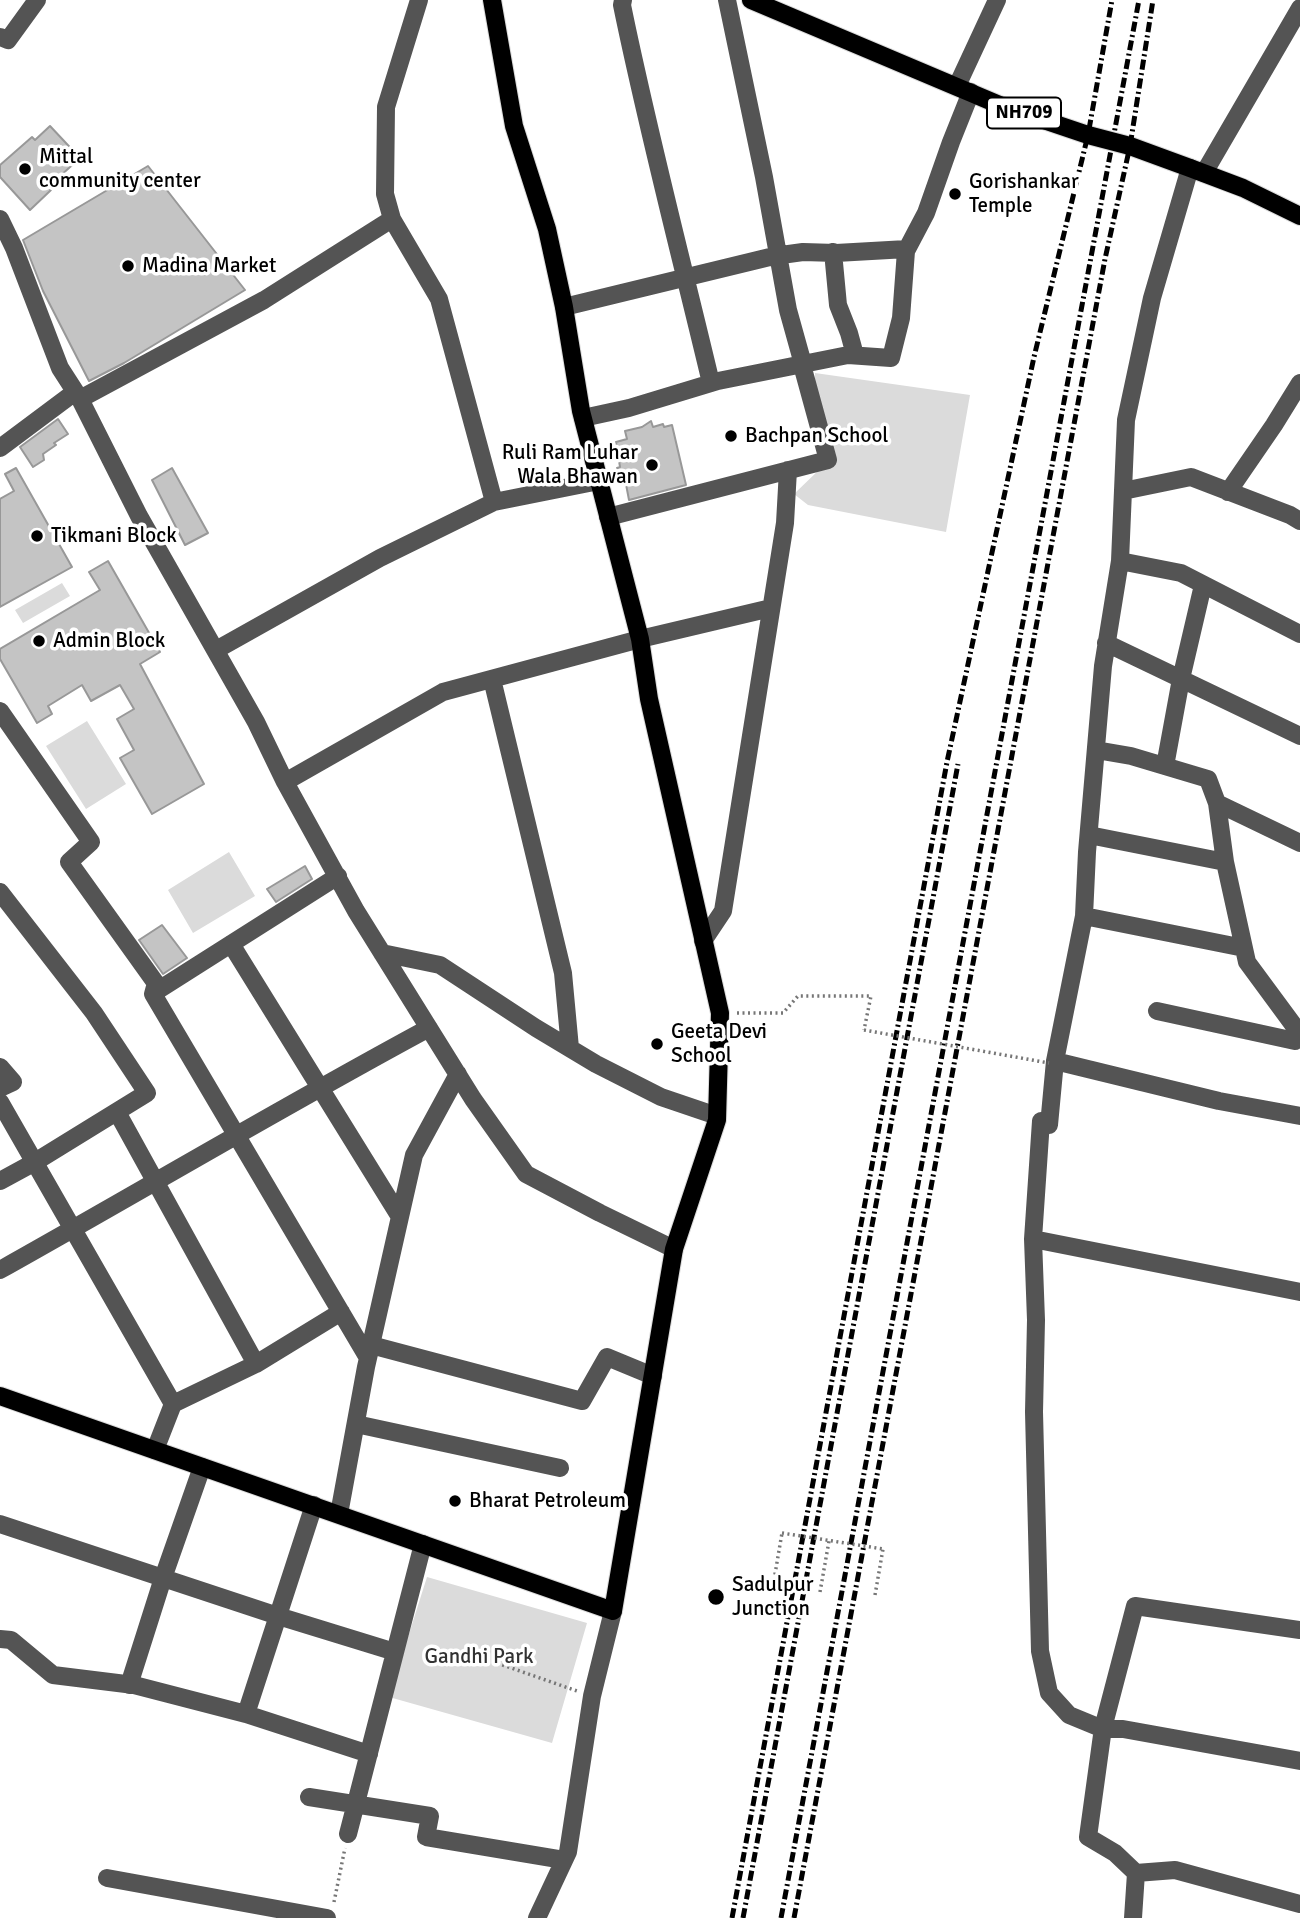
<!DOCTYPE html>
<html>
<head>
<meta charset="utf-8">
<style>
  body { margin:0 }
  canvas { display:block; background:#fff }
</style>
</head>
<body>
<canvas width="1300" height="1918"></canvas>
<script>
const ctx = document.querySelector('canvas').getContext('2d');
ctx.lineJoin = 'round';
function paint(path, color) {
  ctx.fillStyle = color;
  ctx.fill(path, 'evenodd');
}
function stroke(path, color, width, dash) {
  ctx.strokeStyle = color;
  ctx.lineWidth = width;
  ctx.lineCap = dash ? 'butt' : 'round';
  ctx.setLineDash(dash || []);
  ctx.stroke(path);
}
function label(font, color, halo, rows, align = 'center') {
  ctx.font = font + ' Signika,sans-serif';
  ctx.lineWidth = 7;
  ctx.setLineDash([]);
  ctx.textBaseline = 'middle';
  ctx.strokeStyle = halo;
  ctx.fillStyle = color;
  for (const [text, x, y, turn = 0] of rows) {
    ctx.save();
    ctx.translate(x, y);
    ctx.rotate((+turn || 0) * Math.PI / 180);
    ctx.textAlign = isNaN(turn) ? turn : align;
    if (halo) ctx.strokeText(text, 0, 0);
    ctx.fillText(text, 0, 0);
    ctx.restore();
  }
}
const green = new Path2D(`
  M815,373L970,395L946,532L808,505L794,494L822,467L815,425Z
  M62,583L70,596L23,623L15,610Z
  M87,721L126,784L86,809L46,746Z
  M229,852L255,896L193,933L168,890Z
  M427,1577L587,1623L552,1743L389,1697Z`);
const building = new Path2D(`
  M50,126L80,158L48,187L51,190L30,210L0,177V165L32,137L35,140Z
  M148,166L245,290L124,363L89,381L43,291L23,240Z
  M58,419L68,434L54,443L56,445L43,454L44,460L33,467L20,447Z
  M651,421L653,427L663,424L664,427L672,425L686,485L629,500L625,479L620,480L617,468L620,467L616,442L627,439L625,431L642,427Z
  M16,468L72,567L0,607V499L14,491L5,474Z
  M172,468L208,533L185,545L152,480Z
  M108,561L160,652L140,664L204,784L152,814L120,758L134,750L117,719L134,709L120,685L91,701L82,685L48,706L52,714L37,723L0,659V649L100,590L89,572Z
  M305,866L312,879L276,902L267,889Z
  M162,925L187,958L163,974L139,940Z`);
const path = new Path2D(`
  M737,1013H783L798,996H871L864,1030
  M774,1580L782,1533
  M820,1592L829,1541
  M875,1595L883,1549
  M497,1663L577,1691
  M334,1902L345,1848`);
const minor = new Path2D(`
  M623,0L622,5C648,132 681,257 711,383
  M727,0L764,177L788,310L803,364
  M0,37L8,40L37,0
  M957,86L997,0
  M1190,168L1152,298L1126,420L1120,561L1103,666L1087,852L1084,916L1055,1061L1049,1125L1041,1121L1033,1239L1300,1292
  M1204,173L1300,8
  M0,219L14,248L60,368L80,399L139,516L256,722L285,782L356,911L473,1099L526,1174L600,1213L674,1249
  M392,219L439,299L494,502
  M833,252L838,305L849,333L855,355
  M564,307L774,256L803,252L836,253L907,249
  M80,399L264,300L392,219L385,194L386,107L419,0
  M583,418L629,408L718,381L848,355L891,358L901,318L906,251L926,213L951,142L971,92
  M0,448L75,392
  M1123,491L1191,477L1290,515L1300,521
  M1228,492L1274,425L1300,383
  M608,517L828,460L802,365
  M1120,561L1181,573L1300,634
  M1106,643L1300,736
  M216,650L380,558L494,502L599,481
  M492,679L563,973L570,1048
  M0,711L91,842L69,862L160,989L338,876
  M1096,750L1131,756L1208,779L1217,803
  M1165,766L1181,679L1203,585
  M285,782L443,692L640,639L771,608
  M1089,835L1225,862
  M1300,843L1217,803L1225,862L1247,962L1300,1034
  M0,892L94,1013L147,1093L35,1162L0,1181
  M1084,916L1244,948
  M703,941L723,911L785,523L788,470
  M231,944L400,1217
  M382,953L440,965L536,1028L596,1064L661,1097L717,1116
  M156,983L153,994L368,1358
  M1157,1011L1295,1041L1300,1037
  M1055,1061L1219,1101L1300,1116
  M0,1067L13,1082L0,1088
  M0,1102L173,1404
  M117,1112L256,1364
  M1033,1239L1036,1320L1034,1412L1040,1651L1049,1693L1069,1715L1103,1729H1123L1300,1761
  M0,1270C143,1190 284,1106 429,1028
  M371,1345L582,1401L607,1357L653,1376
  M356,1424L560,1468
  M155,1450L173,1404L256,1364L341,1312
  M339,1514L366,1367L414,1155L458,1074
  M0,1524L278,1616L395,1652
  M0,1639L11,1640L53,1675L134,1685L246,1714L369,1754
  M129,1685L163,1578L202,1467
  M246,1714L314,1505
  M309,1797L430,1816L426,1837L564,1860
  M348,1834L423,1544
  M1136,1873L1175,1870L1300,1904
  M107,1878L327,1918
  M537,1918L568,1852L592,1696L613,1611
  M1133,1918L1136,1873L1115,1853L1088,1837L1103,1728L1135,1606L1300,1630`);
const major = new Path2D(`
  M751,0L1002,106L1088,135L1130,146L1190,168L1243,188L1300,216
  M0,1396L613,1611L674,1249L717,1120L720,1013L649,699L640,639L581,411L564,307L547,229L514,126L492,0`);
const rail = new Path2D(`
  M732,1918L947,762L1034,357L1088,135L1112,0
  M743,1918L958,764
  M781,1918L1139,0
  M794,1918L1105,259L1130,146L1153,0`);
const pathBridge = new Path2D(`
  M864,1030L1049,1063
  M782,1533L883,1549`);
const markers = [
  [25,169,7,"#000"],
  [955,194,7,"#000"],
  [128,266,7,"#000"],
  [731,436,7,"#000"],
  [652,465,7,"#000"],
  [37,536,7,"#000"],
  [39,641,7,"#000"],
  [657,1044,7,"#000"],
  [455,1501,7,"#000"],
  [716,1597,9,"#000"]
];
const shields = [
  [1024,113,74]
];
const shieldNames = [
  ["NH709",1024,113]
];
const poiNames = [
  ["Mittal",39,157],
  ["community center",39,181],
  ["Gorishankar",969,182],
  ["Temple",969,206],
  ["Madina Market",142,266],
  ["Bachpan School",745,436],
  ["Ruli Ram Luhar",638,453,"right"],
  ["Wala Bhawan",638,477,"right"],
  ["Tikmani Block",51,536],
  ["Admin Block",53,641],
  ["Geeta Devi",671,1032],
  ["School",671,1056],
  ["Bharat Petroleum",469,1501],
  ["Sadulpur",732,1585],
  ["Junction",732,1609]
];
const parkNames = [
  ["Gandhi Park",479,1657]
];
paint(green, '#dbdbdb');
paint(building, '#c4c4c4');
stroke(building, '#989898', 2);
stroke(major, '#dbdbdb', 20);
stroke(path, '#767676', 3.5, [2, 3.5]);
stroke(minor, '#545454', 18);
stroke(major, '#000', 18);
stroke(rail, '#000', 5, [10, 3.5, 2, 3.5]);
stroke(pathBridge, '#767676', 3.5, [2, 3.5]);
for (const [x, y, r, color] of markers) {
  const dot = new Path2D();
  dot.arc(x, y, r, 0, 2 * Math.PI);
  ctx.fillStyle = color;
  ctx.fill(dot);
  stroke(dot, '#fff', 2.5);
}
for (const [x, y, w] of shields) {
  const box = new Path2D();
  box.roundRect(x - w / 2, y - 15.5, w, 31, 5);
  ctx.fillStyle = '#fff';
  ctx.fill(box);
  stroke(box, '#000', 2);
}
label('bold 19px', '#000', null, shieldNames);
label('21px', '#000', '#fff', poiNames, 'left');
label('21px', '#323232', '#fff', parkNames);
</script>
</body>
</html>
